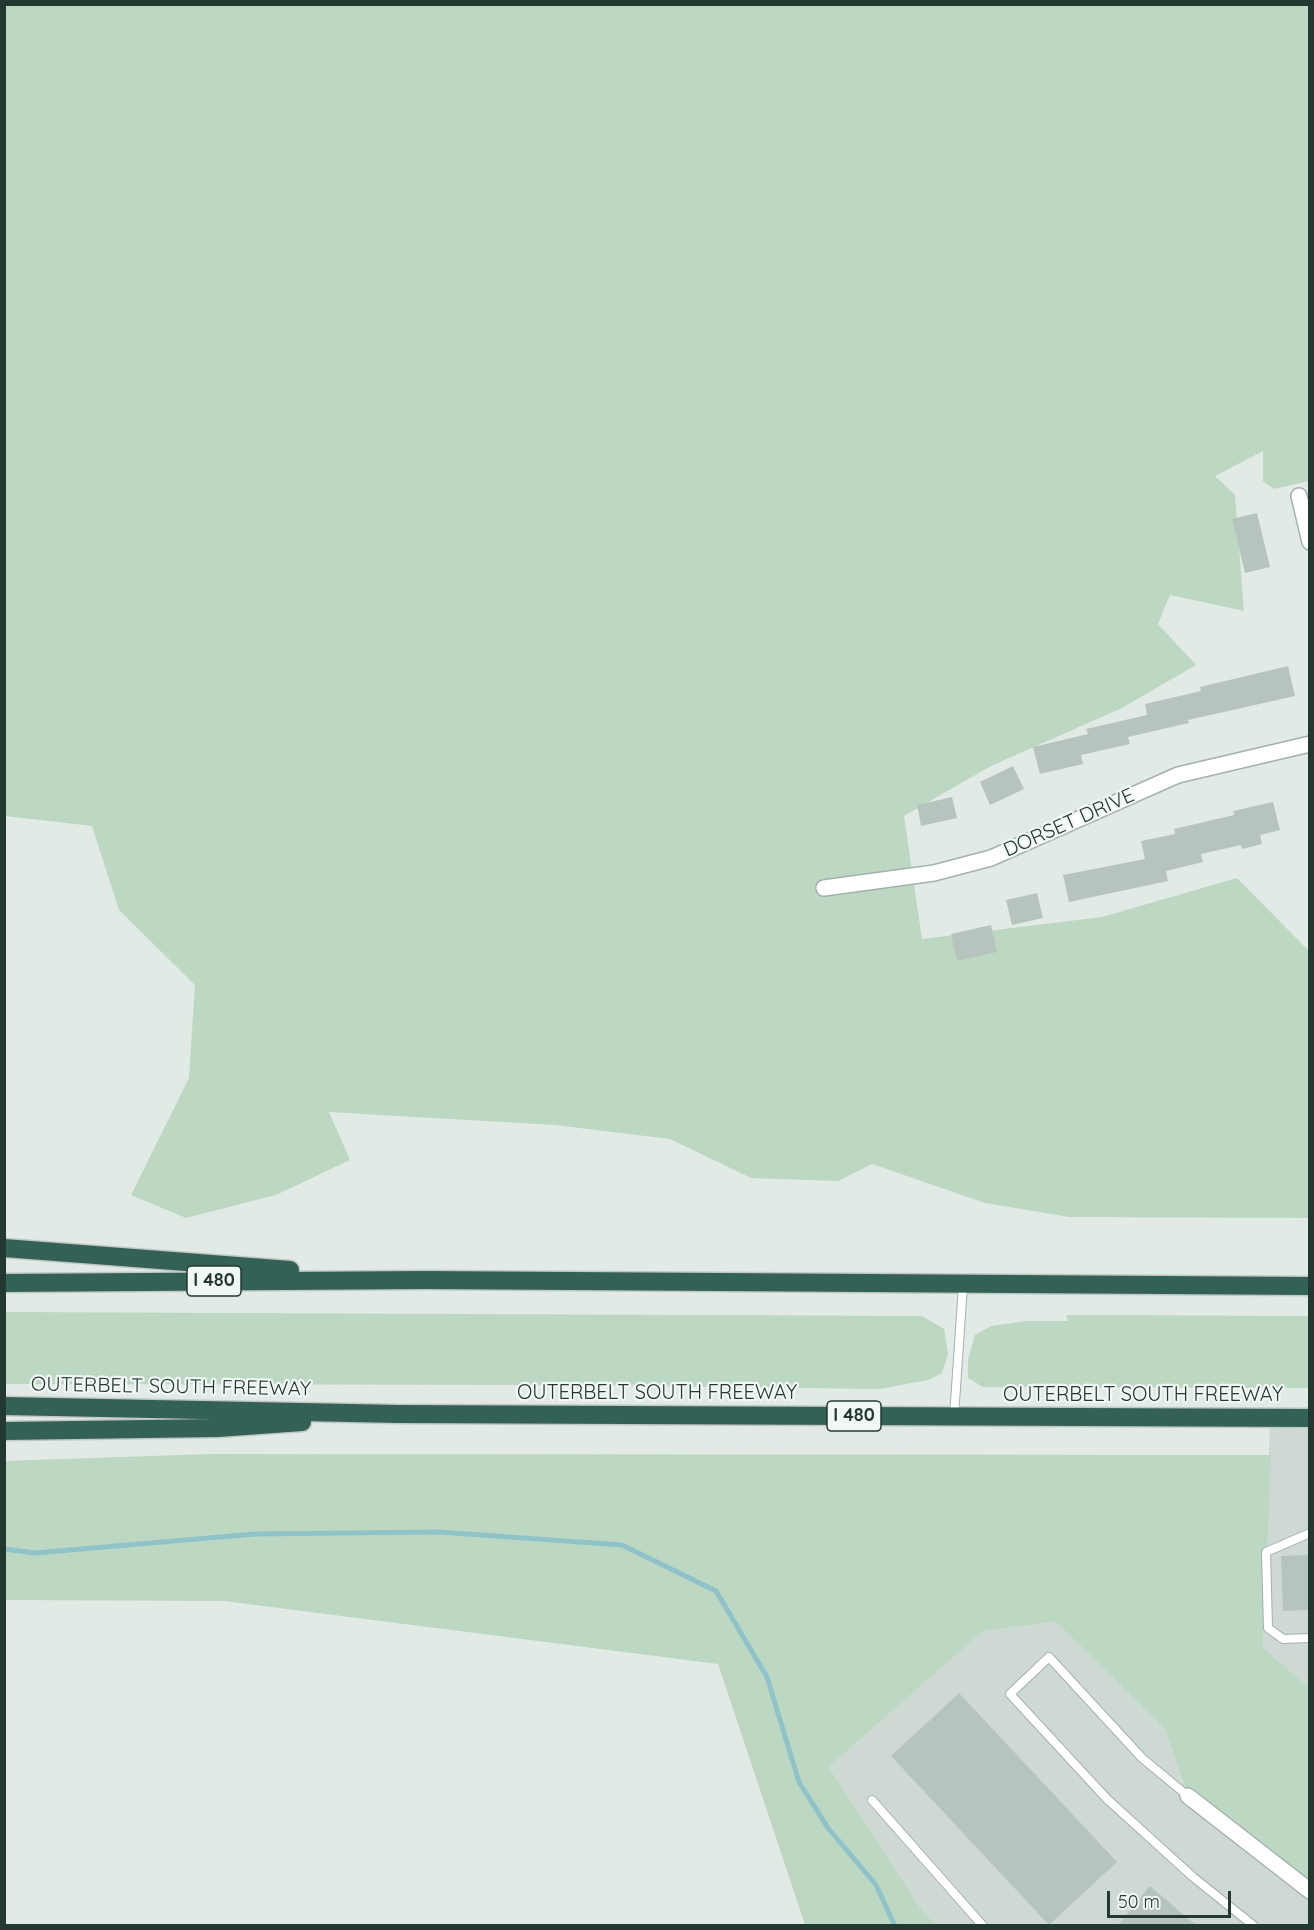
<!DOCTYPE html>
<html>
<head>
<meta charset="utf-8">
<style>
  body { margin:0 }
  #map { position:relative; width:1314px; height:1930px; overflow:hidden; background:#e1eae5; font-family:Quicksand,sans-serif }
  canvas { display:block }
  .frame { position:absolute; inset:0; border:6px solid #243832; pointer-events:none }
  .scale { position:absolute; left:1107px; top:1891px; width:124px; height:27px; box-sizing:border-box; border:3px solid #243832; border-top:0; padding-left:8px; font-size:18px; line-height:21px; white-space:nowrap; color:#243832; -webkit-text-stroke:4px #f1f7f4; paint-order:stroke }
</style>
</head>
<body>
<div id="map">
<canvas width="1314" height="1930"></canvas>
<div class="frame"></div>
<div class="scale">50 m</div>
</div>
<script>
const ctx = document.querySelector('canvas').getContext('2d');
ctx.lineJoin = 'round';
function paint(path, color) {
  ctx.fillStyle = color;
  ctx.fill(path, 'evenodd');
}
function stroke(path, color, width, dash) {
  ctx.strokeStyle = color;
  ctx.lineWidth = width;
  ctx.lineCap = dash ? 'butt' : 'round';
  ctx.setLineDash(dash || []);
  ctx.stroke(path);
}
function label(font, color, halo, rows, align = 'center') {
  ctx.font = font + ' Quicksand,sans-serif';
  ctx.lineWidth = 4.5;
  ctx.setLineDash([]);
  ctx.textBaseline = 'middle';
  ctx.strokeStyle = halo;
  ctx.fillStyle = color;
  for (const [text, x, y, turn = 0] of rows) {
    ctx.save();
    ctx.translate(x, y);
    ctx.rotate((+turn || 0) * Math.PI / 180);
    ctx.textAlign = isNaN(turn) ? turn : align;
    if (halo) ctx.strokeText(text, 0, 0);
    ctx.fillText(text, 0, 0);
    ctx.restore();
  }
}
const built = new Path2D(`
  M1270,1418H1309V1687L1263,1648Z
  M1056,1622L1165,1729L1188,1796L1309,1891V1925H936L921,1909L829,1767L983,1631Z`);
const green = new Path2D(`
  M5,5H1309V481L1274,489L1263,481V451L1215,476L1235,495L1244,611L1170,595L1158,624L1196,665L1122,708L991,766L904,816L922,939L1102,917L1237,878L1309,951V1218L1069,1217L985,1203L872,1164L838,1181L751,1178L670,1139L555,1125L329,1112L350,1160L276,1195L186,1218L131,1195L189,1078L195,985L119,910L92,826L5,816Z
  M5,1312L922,1316L944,1329L948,1354L942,1373L928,1380L880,1389L574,1385L5,1384Z
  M1066,1315L1309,1316V1388L983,1387L968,1378V1360L975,1335L991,1326L1027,1321H1068Z
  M210,1454L1271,1455L1263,1648L1309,1687V1891L1188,1796L1165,1729L1056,1622L983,1631L829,1767L921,1909L936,1925H805L718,1664L224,1601L5,1600L4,1461Z`);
const stream = new Path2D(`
  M4,1549L35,1553L255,1534L439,1532L622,1545L716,1591L767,1677L799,1782L828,1828L876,1885L895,1926`);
const building = new Path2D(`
  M1257,513L1270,567L1245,573L1232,519Z
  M1288,666L1295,696L1188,720L1189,723L1128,737L1130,744L1081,755L1083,764L1040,774L1033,747L1088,734L1086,729L1147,715L1145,704L1201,691L1200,687Z
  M1013,766L1024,789L990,805L980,782Z
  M952,797L957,818L921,826L917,805Z
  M1273,802L1280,830L1260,835L1262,844L1242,849L1241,845L1201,854L1203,862L1166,871L1168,881L1069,902L1063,875L1145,859L1141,841L1175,834L1174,829L1234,815L1233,811Z
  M1037,893L1043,918L1012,925L1006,900Z
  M991,925L997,952L957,961L951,934Z
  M1310,1555V1610L1283,1611L1281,1556Z
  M959,1693L1117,1862L1049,1925L891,1756Z
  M1150,1886L1197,1926H1117Z`);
const lane = new Path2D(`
  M954,1417L963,1285
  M1310,1533L1266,1552L1268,1628L1283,1639L1310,1638
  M1188,1796L1142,1758L1049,1657L1010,1694L1107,1799L1193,1877L1254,1926
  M872,1800L983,1926`);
const street = new Path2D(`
  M1299,496L1310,542
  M824,888L934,873L991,858L1178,775L1310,744
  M1188,1796L1310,1891`);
const highway = new Path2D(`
  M4,1248L290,1270
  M4,1283L424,1280L1310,1286
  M4,1406L399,1414L1310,1418
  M4,1431L218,1428L302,1422`);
const shields = [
  [214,1281,54],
  [854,1416,54]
];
const shieldNames = [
  ["I 480",214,1281],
  ["I 480",854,1416]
];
const streetNames = [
  ["DORSET DRIVE",1069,823,-24],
  ["OUTERBELT SOUTH FREEWAY",171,1387,1],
  ["OUTERBELT SOUTH FREEWAY",657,1393],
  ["OUTERBELT SOUTH FREEWAY",1143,1395]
];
paint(built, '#cfd9d4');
paint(green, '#bcd8c2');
stroke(stream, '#8fc3c9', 5);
paint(building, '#b7c4be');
stroke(lane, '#a5b1ac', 10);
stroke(street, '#a5b1ac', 18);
stroke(highway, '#c2c7c6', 21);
stroke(lane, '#fff', 8);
stroke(street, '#fff', 15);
stroke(highway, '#336155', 18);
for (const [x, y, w] of shields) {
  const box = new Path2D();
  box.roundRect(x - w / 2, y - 15, w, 30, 4.5);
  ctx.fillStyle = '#f1f7f4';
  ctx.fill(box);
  stroke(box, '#243832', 1.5);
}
label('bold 18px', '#243832', null, shieldNames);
label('20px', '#243832', '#f1f7f4', streetNames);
</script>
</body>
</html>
